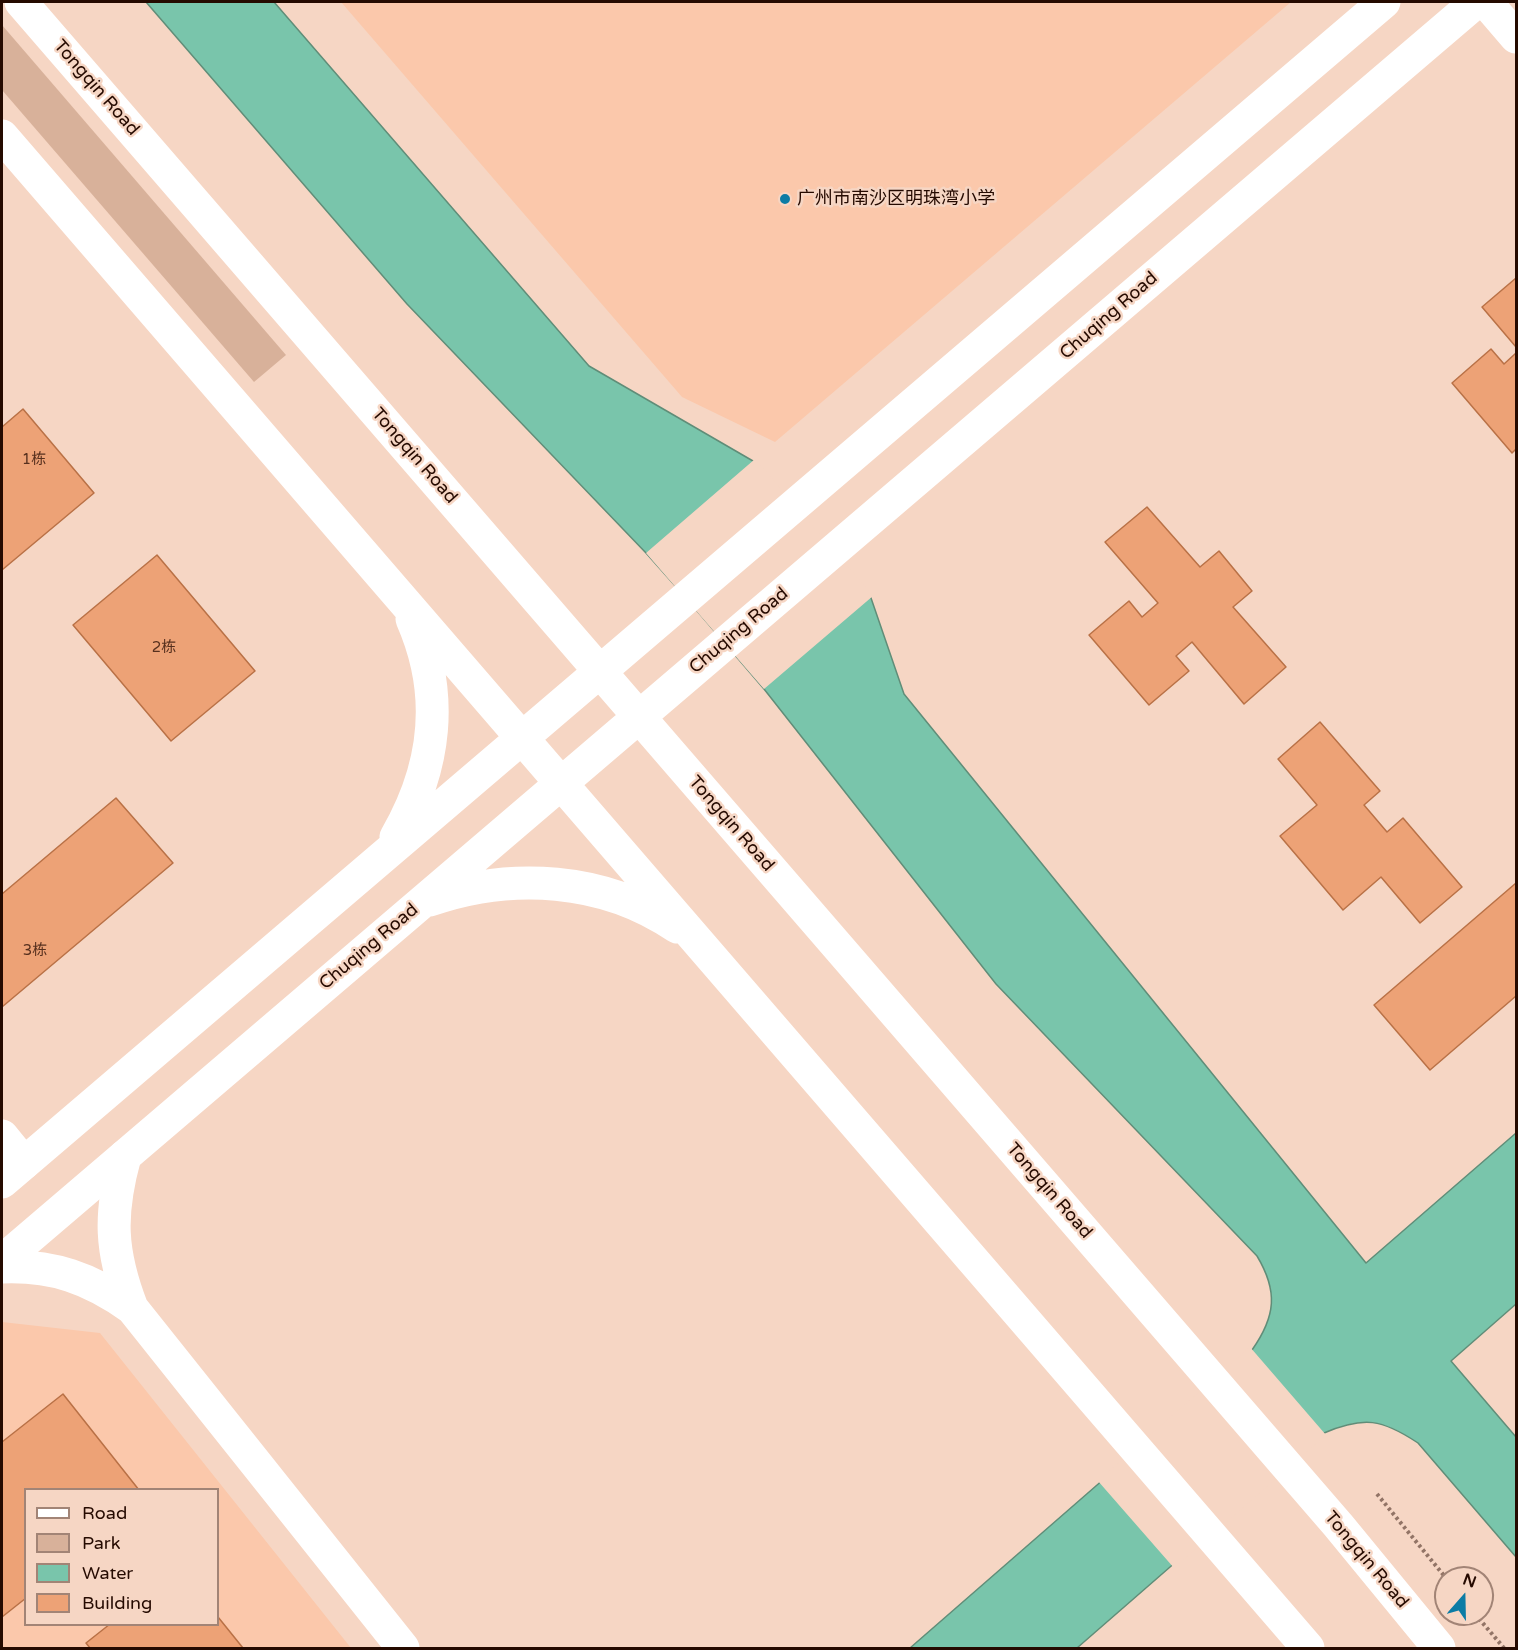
<!DOCTYPE html>
<html>
<head>
<meta charset="utf-8">
<style>
  body { margin:0 }
  #map { position:relative; width:1518px; height:1650px; overflow:hidden; background:#f6d6c4; font-family:"Varela Round",sans-serif }
  canvas { display:block }
  .frame { position:absolute; inset:0; border:3px solid #250a00; pointer-events:none }
  .legend { position:absolute; left:24px; top:1488px; width:195px; height:138px; box-sizing:border-box; background:#f6d6c4; border:2px solid #a28476; margin:0; padding:8px 10px; list-style:none; font-size:18px; color:#250a00 }
  .legend li { display:flex; align-items:center; gap:12px; height:30px }
  .legend b { width:30px; border:2px solid #a28476 }
  .north { position:absolute; left:1434px; top:1566px; width:60px; height:60px; box-sizing:border-box; background:#f6d6c4; border:2px solid #a28476; border-radius:50%; rotate:20deg; font-size:16px; font-weight:700; line-height:24px; text-align:center; color:#250a00 }
  .north::after { content:''; display:block; margin:auto; width:21px; height:27px; background:#0c7ca5; clip-path:polygon(50% 0,100% 100%,50% 72%,0 100%) }
</style>
</head>
<body>
<div id="map">
<canvas width="1518" height="1650"></canvas>
<div class="frame"></div>
<ul class="legend">
<li><b style="height:8px;background:#fff"></b>Road</li>
<li><b style="height:16px;background:#d8b19a"></b>Park</li>
<li><b style="height:16px;background:#79c5ab"></b>Water</li>
<li><b style="height:16px;background:#eda276"></b>Building</li>
</ul>
<div class="north">N</div>
</div>
<script>
const ctx = document.querySelector('canvas').getContext('2d');
ctx.lineJoin = 'round';
function paint(path, color) {
  ctx.fillStyle = color;
  ctx.fill(path, 'evenodd');
}
function stroke(path, color, width, dash) {
  ctx.strokeStyle = color;
  ctx.lineWidth = width;
  ctx.lineCap = dash ? 'butt' : 'round';
  ctx.setLineDash(dash || []);
  ctx.stroke(path);
}
function label(font, color, halo, rows, align = 'center') {
  ctx.font = font + ' "Varela Round","Noto Sans SC",sans-serif';
  ctx.lineWidth = 5;
  ctx.setLineDash([]);
  ctx.textBaseline = 'middle';
  ctx.strokeStyle = halo;
  ctx.fillStyle = color;
  for (const [text, x, y, turn = 0] of rows) {
    ctx.save();
    ctx.translate(x, y);
    ctx.rotate((+turn || 0) * Math.PI / 180);
    ctx.textAlign = isNaN(turn) ? turn : align;
    if (halo) ctx.strokeText(text, 0, 0);
    ctx.fillText(text, 0, 0);
    ctx.restore();
  }
}
const built = new Path2D(`
  M341,2H1291L775,442L682,397Z
  M2,1322L100,1333L351,1648H2ZM26,1490H218V1624H26Z`);
const green = new Path2D(`
  M2,25L286,355L254,382L2,90Z`);
const water = new Path2D(`
  M146,2H274L589,366L753,461L871,598L904,694L1366,1263L1516,1133V1304L1451,1361L1516,1437V1557L1418,1443C1382,1419 1364,1416 1324,1433L1077,1648H910L1252,1350C1276,1316 1278,1291 1257,1256L996,984L764,689L686,598L646,553L407,304Z`);
const pier = new Path2D(`
  M755,459L873,596L764,689L646,553Z
  M1250,1347L1326,1435L1174,1568L1098,1481Z`);
const building = new Path2D(`
  M1516,278V347L1482,307Z
  M1491,349L1504,364L1516,353V449L1512,453L1452,383Z
  M23,409L94,493L2,570V427Z
  M1147,507L1200,567L1219,551L1252,591L1233,607L1286,667L1244,704L1192,642L1176,656L1189,671L1149,705L1089,635L1129,601L1142,617L1158,603L1105,542Z
  M157,555L255,671L171,741L73,625Z
  M1320,722L1380,791L1364,805L1387,832L1403,818L1462,887L1420,923L1381,877L1343,910L1280,836L1317,805L1278,759Z
  M116,798L173,863L2,1007V894Z
  M1516,883V996L1430,1070L1374,1005Z
  M63,1394L139,1490H26V1598L2,1617V1442Z
  M218,1617L243,1648H90L86,1643L110,1624H218Z`);
const path = new Path2D(`
  M1377,1494L1446,1578
  M1475,1614L1504,1648`);
const minor = new Path2D(`
  M2,1136L24,1163
  M125,1156C109,1214 110,1251 132,1308
  M2,1267C53,1265 90,1278 132,1308L403,1648`);
const tertiary = new Path2D(`
  M1486,2L1516,37`);
const secondary = new Path2D(`
  M21,2L1338,1525L1439,1648
  M2,136L1308,1648
  M396,837C436,768 445,694 412,619
  M430,900C511,872 604,877 677,927
  M2,1182L1384,2
  M2,1261L1476,2`);
const markers = [
  [785,199,6,"#0c7ca5"]
];
const numberNames = [
  ["1栋",34,460],
  ["2栋",164,648],
  ["3栋",35,951]
];
const streetNames = [
  ["Tongqin Road",96,88,49],
  ["Chuqing Road",1109,316,-41],
  ["Tongqin Road",414,456,49],
  ["Chuqing Road",739,631,-40],
  ["Tongqin Road",731,824,49],
  ["Chuqing Road",369,947,-40],
  ["Tongqin Road",1049,1191,49],
  ["Tongqin Road",1366,1560,50]
];
const poiNames = [
  ["广州市南沙区明珠湾小学",797,199]
];
paint(built, '#fbc8ab');
paint(green, '#d8b19a');
paint(water, '#79c5ab');
stroke(water, '#608d78', 1.5);
paint(pier, '#f6d6c4');
paint(building, '#eda276');
stroke(building, '#b97146', 1.5);
stroke(path, '#927466', 4, [3, 3]);
stroke(minor, '#fff', 33);
stroke(tertiary, '#fff', 33);
stroke(secondary, '#fff', 33);
for (const [x, y, r, color] of markers) {
  const dot = new Path2D();
  dot.arc(x, y, r, 0, 2 * Math.PI);
  ctx.fillStyle = color;
  ctx.fill(dot);
  stroke(dot, '#f6d6c4', 2);
}
label('15px', '#57301e', null, numberNames);
label('18px', '#250a00', '#f6d6c4', streetNames);
label('18px', '#250a00', '#f6d6c4', poiNames, 'left');
</script>
</body>
</html>
